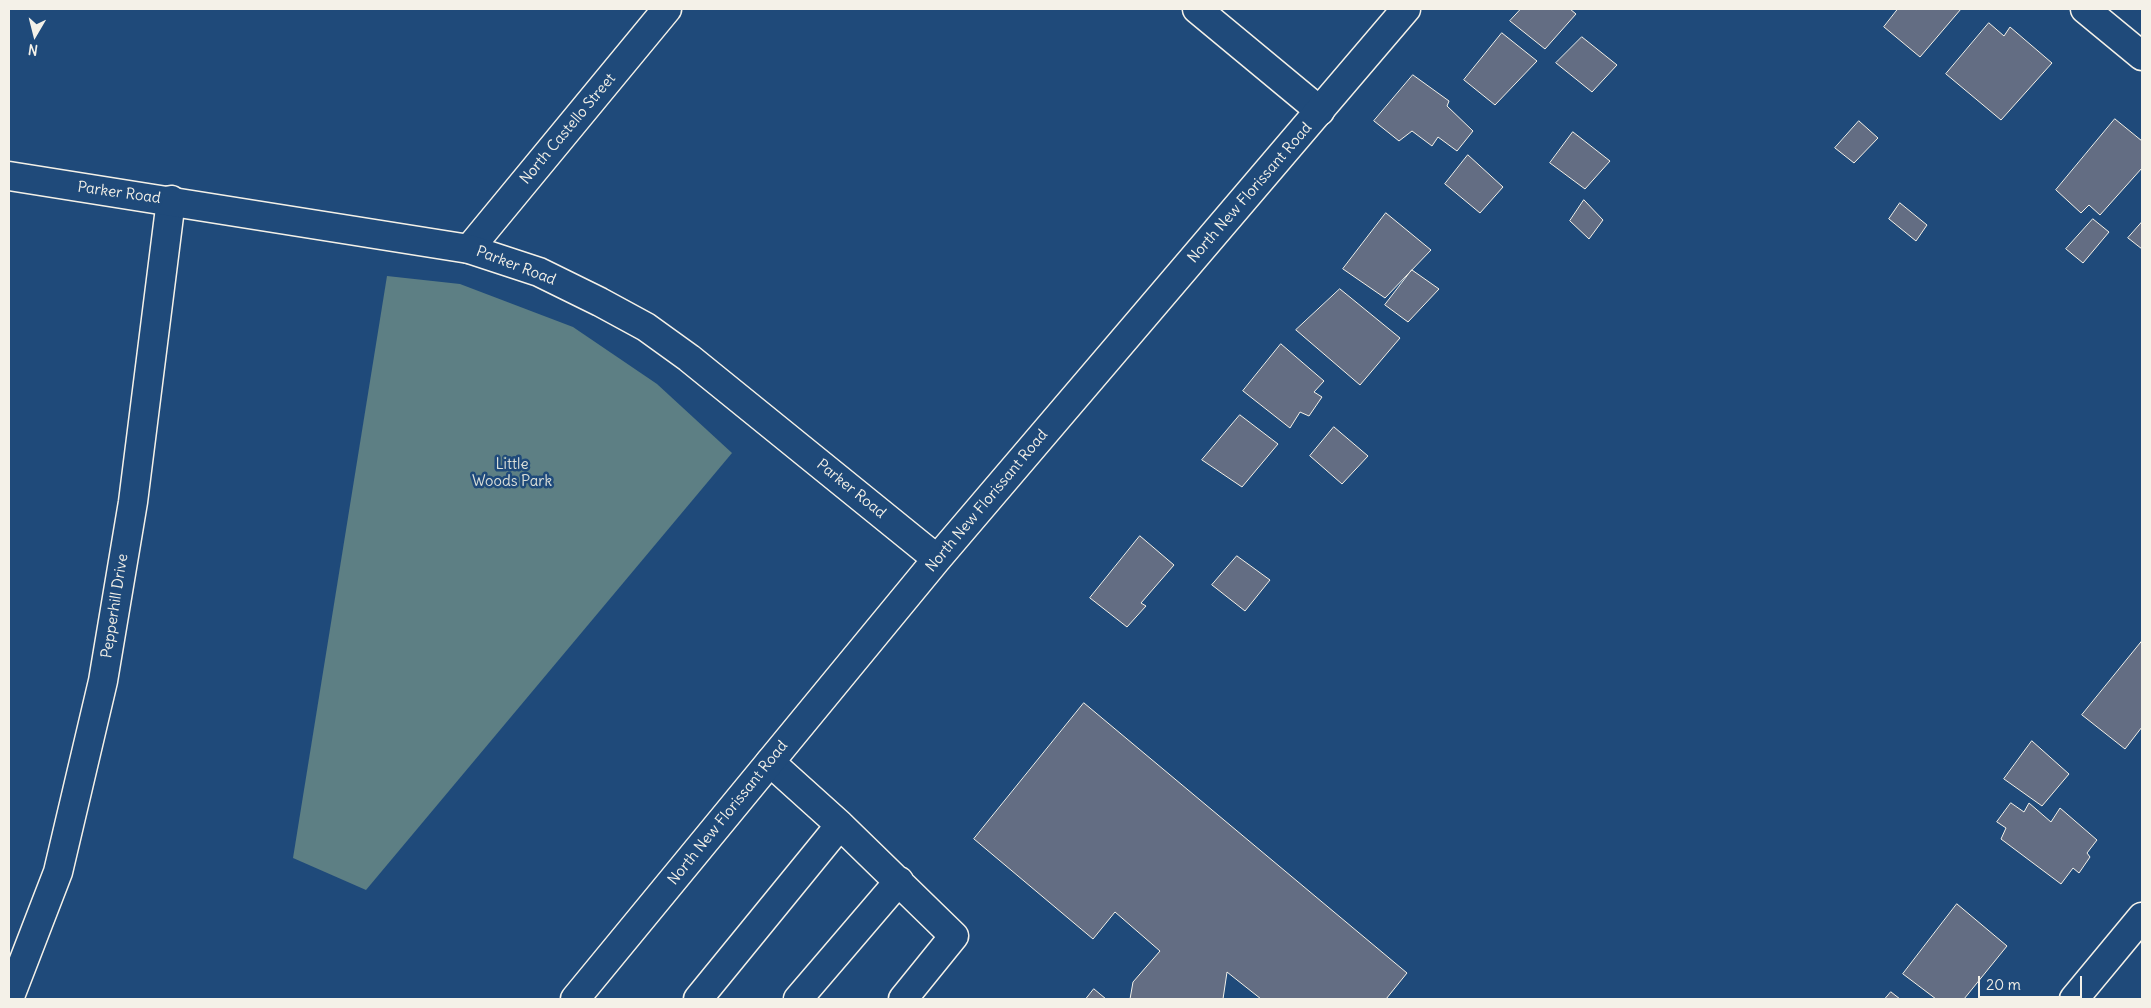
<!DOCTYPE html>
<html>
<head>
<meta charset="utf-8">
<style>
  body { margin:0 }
  #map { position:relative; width:2151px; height:1008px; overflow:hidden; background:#1f4a7a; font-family:Delius,sans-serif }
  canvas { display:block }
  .frame { position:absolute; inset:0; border:10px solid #f4f1e8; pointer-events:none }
  .north { position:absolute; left:10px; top:10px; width:50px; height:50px; -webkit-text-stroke:4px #1f4a7a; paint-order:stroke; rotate:188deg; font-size:14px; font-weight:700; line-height:20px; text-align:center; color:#f4f1e8 }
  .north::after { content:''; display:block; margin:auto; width:18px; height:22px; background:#f4f1e8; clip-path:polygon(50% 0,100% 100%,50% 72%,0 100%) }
  .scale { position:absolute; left:1978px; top:976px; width:104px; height:22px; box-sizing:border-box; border:2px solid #f4f1e8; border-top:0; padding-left:6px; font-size:15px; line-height:18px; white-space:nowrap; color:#f4f1e8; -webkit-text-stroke:4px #1f4a7a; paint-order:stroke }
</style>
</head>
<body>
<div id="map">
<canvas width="2151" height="1008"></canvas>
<div class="frame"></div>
<div class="north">N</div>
<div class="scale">20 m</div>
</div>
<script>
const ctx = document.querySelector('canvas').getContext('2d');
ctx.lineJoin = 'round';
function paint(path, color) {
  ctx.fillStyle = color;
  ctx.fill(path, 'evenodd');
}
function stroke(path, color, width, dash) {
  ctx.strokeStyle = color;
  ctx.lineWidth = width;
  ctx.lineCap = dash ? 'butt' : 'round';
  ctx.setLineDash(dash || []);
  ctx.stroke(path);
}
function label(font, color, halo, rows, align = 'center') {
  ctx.font = font + ' Delius,sans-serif';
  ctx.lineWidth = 5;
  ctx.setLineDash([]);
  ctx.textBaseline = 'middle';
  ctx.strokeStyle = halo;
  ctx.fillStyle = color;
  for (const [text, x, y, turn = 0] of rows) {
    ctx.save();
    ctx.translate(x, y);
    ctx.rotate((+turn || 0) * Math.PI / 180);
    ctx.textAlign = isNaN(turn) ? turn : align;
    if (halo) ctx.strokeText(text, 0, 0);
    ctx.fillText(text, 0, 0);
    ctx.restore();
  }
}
const green = new Path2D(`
  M387,276L460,284L573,327L657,384L732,453L366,890L293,858Z`);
const building = new Path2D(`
  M1521,9H1570L1576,14L1545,49L1510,21Z
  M1898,9H1961L1920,57L1884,27Z
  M1989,23L2004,36L2010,27L2052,63L2001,120L1946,74Z
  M1502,33L1537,61L1495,105L1464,80Z
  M1582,37L1617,65L1592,92L1556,63Z
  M1413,75L1449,101L1447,106L1473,131L1457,151L1438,137L1432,146L1412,131L1399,141L1374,121Z
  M2115,119L2142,141V168L2100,215L2089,205L2081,213L2056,190Z
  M1859,121L1878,138L1854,163L1835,148Z
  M1573,132L1610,161L1585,189L1550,163Z
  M1468,155L1503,187L1480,213L1445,184Z
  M1584,200L1603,220L1589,239L1570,221Z
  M1900,203L1927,225L1916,241L1889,219Z
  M1386,213L1431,250L1385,298L1343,269Z
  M2093,219L2109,232L2083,263L2066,249Z
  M2142,222V249L2128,238Z
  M1412,270L1439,289L1408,322L1385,305Z
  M1340,289L1400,338L1360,385L1296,330Z
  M1281,344L1324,381L1314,392L1322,397L1309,416L1300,412L1290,428L1243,391Z
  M1240,415L1278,444L1242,487L1202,460Z
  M1334,427L1368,456L1342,484L1310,456Z
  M1140,536L1174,565L1141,603L1146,606L1127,627L1090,598Z
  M1237,556L1270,580L1245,611L1212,585Z
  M2142,641V727L2125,749L2082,715Z
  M1084,703L1407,973L1386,999H1261L1227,972L1223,999H1130L1133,982L1160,951L1115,912L1093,939L974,839Z
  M2032,741L2069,774L2042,806L2004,779Z
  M2011,803L2024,812L2029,803L2051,822L2060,808L2097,840L2087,853L2090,857L2079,873L2073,868L2061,884L2001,839L2006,828L1997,822Z
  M1957,904L2007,946L1964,999H1936L1903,974Z
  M1094,989L1106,999H1086Z
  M1891,992L1900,999H1885Z`);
const minor = new Path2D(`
  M1197,9L1320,111
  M2085,9L2142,56
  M469,249L667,9
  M770,762L840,825L954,936L903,999
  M9,999L58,872L103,681L133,502L171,200
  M698,999L840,825
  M798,999L899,881
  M2074,999L2142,917`);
const major = new Path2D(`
  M9,176L469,249L539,272L600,302L646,327L689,358L937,559
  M575,999L937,559L1406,9`);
const streetNames = [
  ["North Castello Street",568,129,-50],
  ["Parker Road",119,193,8],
  ["North New Florissant Road",1250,193,-49],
  ["Parker Road",516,266,21],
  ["Parker Road",851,489,39],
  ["North New Florissant Road",987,501,-50],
  ["Pepperhill Drive",115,606,-81],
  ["North New Florissant Road",728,813,-51]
];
const parkNames = [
  ["Little",512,465],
  ["Woods Park",512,482]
];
paint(green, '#5d7f84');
paint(building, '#636d83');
stroke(building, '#f4f1e8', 1);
stroke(minor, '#f4f1e8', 31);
stroke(major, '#f4f1e8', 31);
stroke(minor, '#1f4a7a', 28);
stroke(major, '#1f4a7a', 28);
label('15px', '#f4f1e8', '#1f4a7a', streetNames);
label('15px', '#dde0d9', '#1f4a7a', parkNames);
</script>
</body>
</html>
